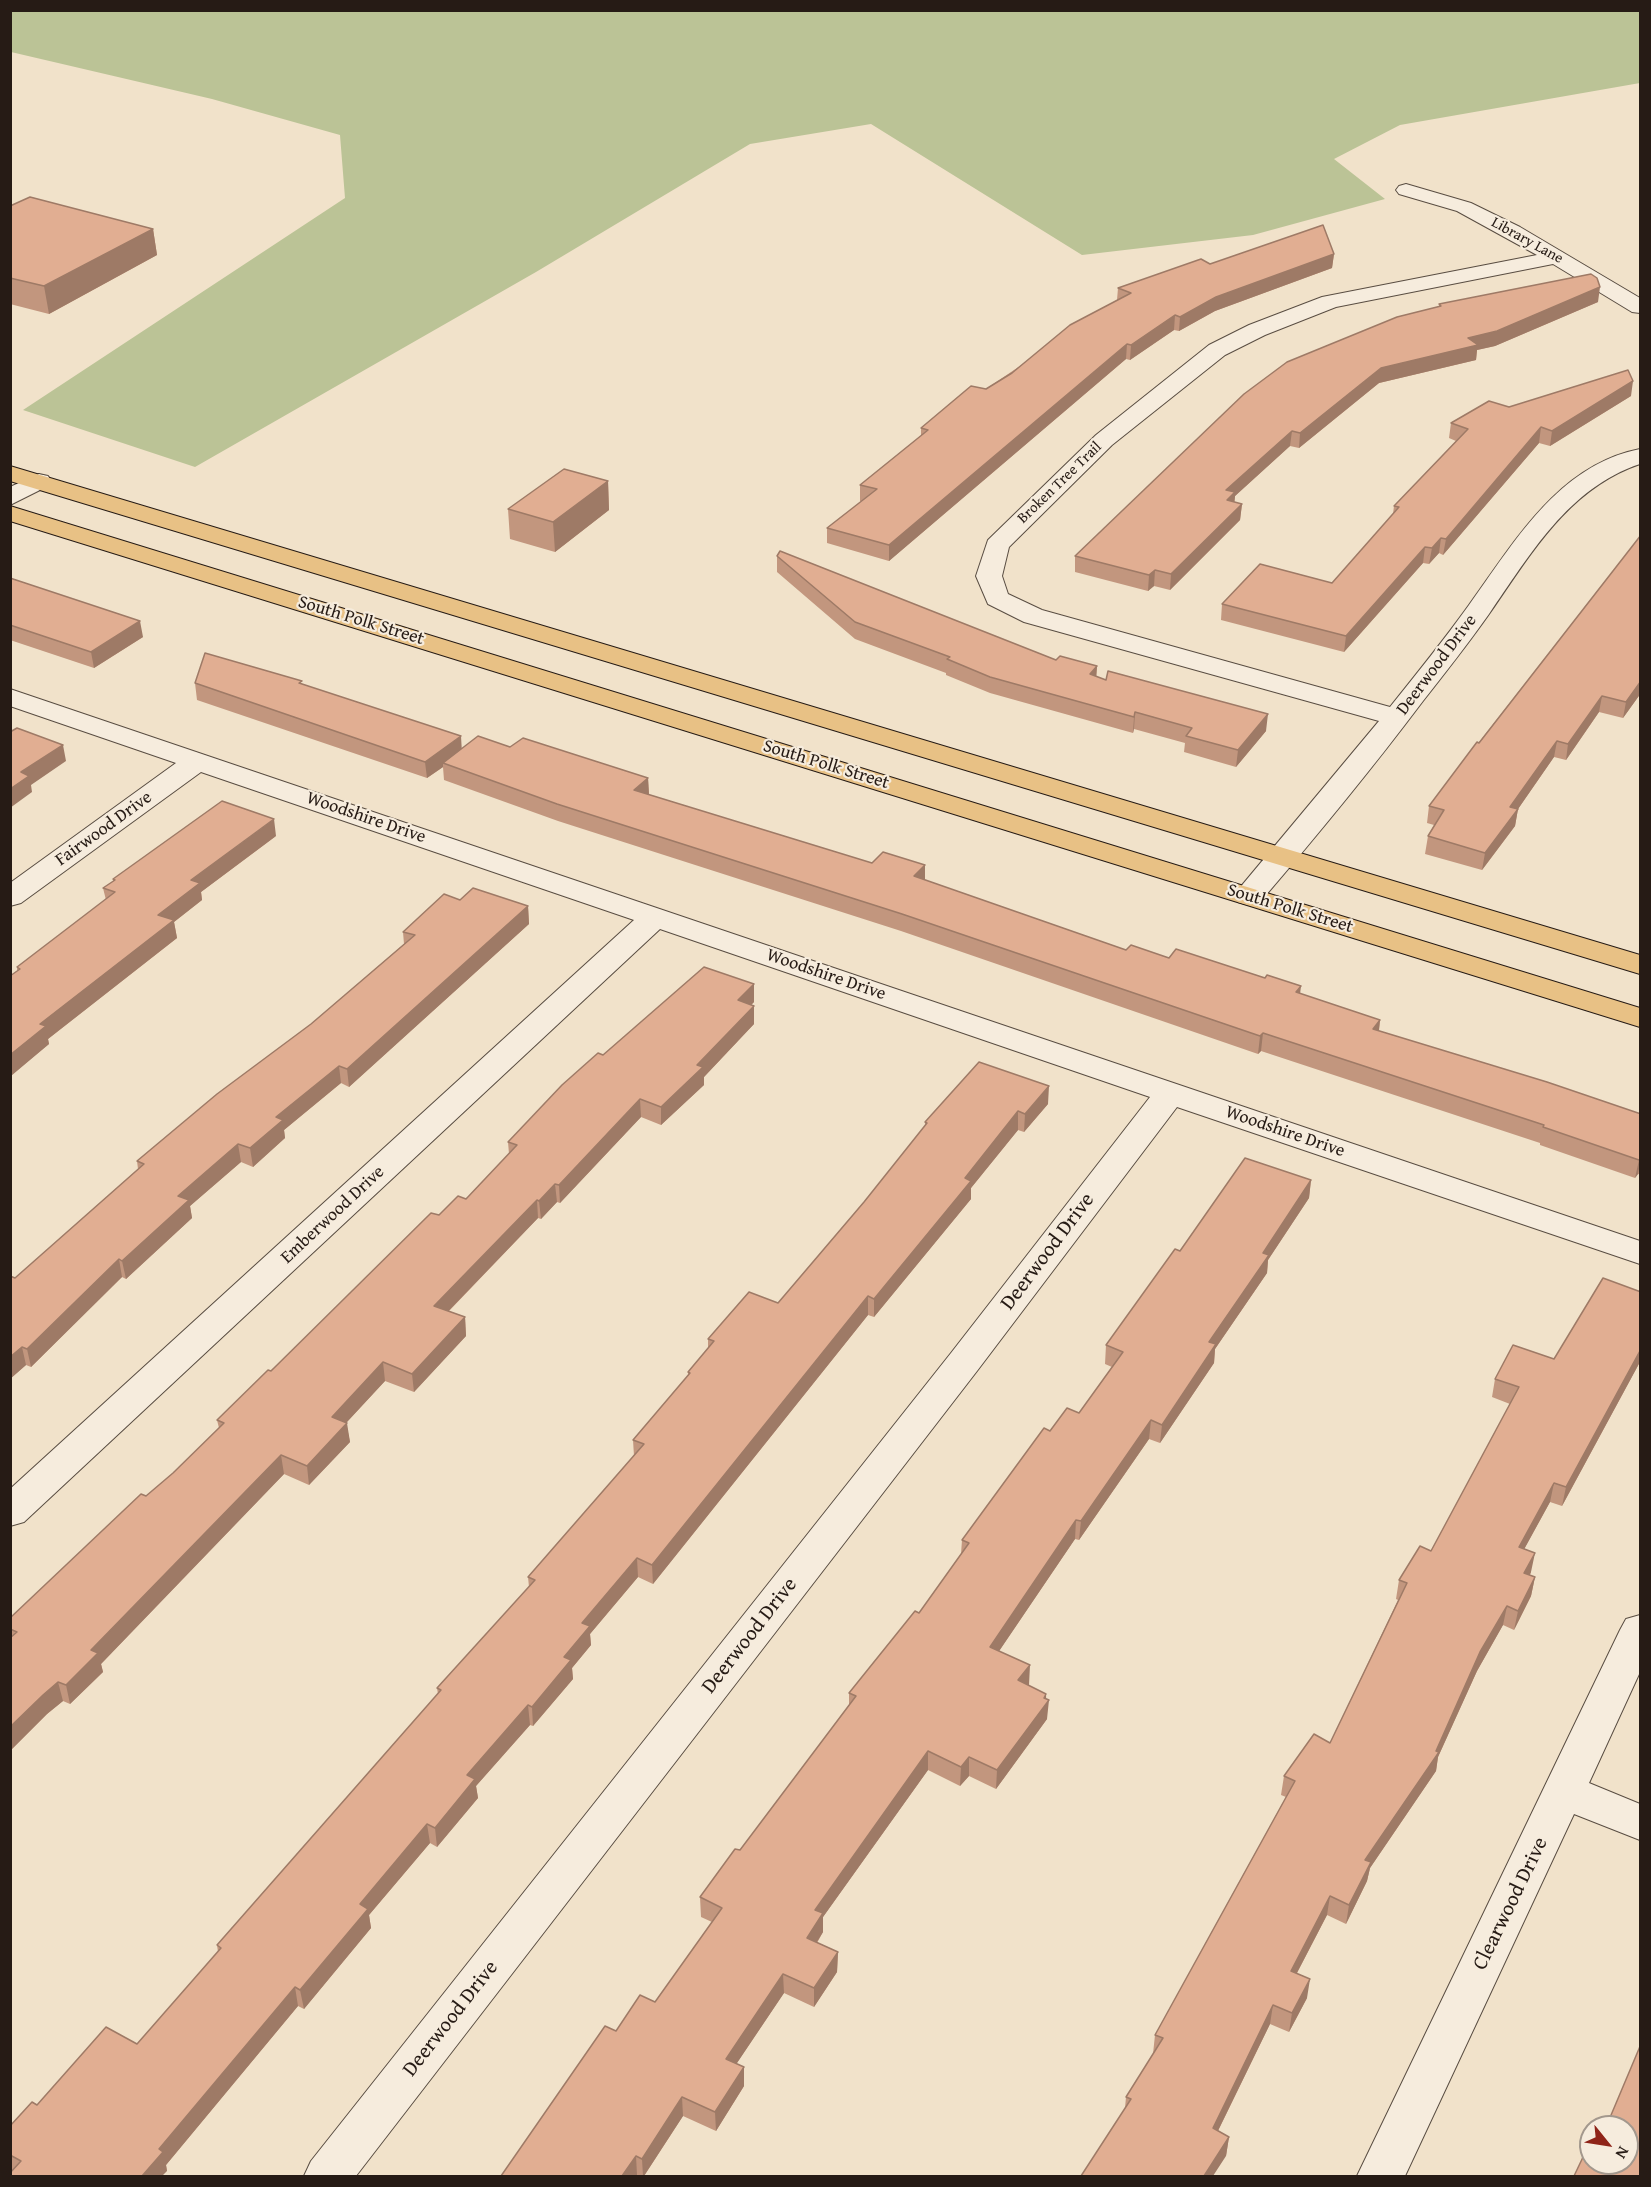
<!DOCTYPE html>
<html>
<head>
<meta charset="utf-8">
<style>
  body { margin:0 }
  #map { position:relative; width:1651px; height:2187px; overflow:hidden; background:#f1e2ca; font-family:"Gentium Book Plus",serif }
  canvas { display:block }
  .frame { position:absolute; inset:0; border:12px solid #261b15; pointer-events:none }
  .north { position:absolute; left:1579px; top:2115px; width:60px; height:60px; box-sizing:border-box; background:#f6ecdd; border:2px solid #a3988d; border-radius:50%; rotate:120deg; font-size:16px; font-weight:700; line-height:24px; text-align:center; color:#261b15 }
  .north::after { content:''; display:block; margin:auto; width:21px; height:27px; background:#8f2418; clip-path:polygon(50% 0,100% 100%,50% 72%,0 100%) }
</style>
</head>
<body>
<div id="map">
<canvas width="1651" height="2187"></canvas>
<div class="frame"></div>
<div class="north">N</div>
</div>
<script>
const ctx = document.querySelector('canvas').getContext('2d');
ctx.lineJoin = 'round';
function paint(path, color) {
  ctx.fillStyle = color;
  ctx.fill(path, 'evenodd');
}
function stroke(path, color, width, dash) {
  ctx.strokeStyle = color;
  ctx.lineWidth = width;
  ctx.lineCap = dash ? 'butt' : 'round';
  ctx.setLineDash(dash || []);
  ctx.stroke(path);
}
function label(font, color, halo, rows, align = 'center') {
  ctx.font = font + ' "Gentium Book Plus",serif';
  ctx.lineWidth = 4.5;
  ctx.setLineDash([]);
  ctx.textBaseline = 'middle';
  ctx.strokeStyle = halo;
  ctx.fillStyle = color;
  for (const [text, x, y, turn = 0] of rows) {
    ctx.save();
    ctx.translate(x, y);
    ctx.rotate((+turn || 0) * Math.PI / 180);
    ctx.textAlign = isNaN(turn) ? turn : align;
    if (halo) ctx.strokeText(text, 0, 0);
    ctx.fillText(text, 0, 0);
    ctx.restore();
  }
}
const green = new Path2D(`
  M11,10H1640V83L1400,125L1334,159L1385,199L1253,235L1082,255L871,124L750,144L536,272L195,467L23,410L345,198L340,135L212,99L11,52Z`);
const minor = new Path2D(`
  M1406,184L1471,203L1520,227L1640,298V313L1632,312L1553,264L1336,307L1265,335L1225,355L1112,445L1009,547L1002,576L1008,594L1042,610L1390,707C1417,673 1444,640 1469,605C1514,543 1558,465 1640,449V464C1568,488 1530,555 1489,614C1468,644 1445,673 1423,701C1371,770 1316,837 1260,902L1249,905L1238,902L1234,896L1238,890L1379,721L1024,622L988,604L976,576L988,540L1096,435L1209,345L1249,325L1322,297L1537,255L1457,211L1399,194L1396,190L1399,186Z
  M39,474L48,476L51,481L48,486L10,505V487Z
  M10,689L1640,1241V1264L1177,1107L977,1371L356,2176H304L311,2161L951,1353L1150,1097L660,929L24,1522L10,1526V1489L634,920L201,772L21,903L10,906V883L176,763L10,706Z
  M1640,1615V1672L1589,1783L1640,1804V1840L1574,1814L1405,2176H1357L1620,1630L1626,1619Z`);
const major = new Path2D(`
  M10,466L1640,955V974L10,481Z
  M10,506L1640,1008V1027L10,521Z`);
const wall = new Path2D(`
  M10,206L153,229L157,255L49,314L10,304Z
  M1334,254L1332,268L1215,311L1179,331L1174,330L1130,360L1126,359L889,561L827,543V528L862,501H860V485L921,436V428L986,389L1117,300L1118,288L1210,264Z
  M1598,302L1495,346L1477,350L1476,360L1379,383L1299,448L1290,446L1235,496L1234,502L1242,504L1240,520L1170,590L1154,586L1148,591L1075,572V556L1439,306V304Z
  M1631,396L1550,446L1539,443L1443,555L1439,553L1429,564L1423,563L1344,652L1221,620L1222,604L1332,583L1393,514L1394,506L1456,441L1449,438L1451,423L1509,407Z
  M608,481L609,510L555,552L510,539L508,509Z
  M1641,535V693L1623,718L1599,712L1566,760L1554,757L1518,809L1515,826L1482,870L1425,854L1428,836L1434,825L1427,823L1429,806Z
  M777,556L1056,660L1097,666L1096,676L1106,680L1266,731L1236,767L1184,752L1185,743L1134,729L1133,733L990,693L946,675V673L855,639L777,572Z
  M10,578L143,637L94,668L10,640Z
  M195,683L303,684L462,749L510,747L648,778L649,795L925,880L1126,950L1169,958L1300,994L1380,1020L1379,1031L1641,1114V1175L1638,1174L1635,1178L1540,1145V1143L1261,1051L1258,1054L901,931L558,821L444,780L443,767L427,778L197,700Z
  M276,836L201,892L202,900L174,922L177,938L48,1039L49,1044L10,1076V976L17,971V967L106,900L103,888L113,881V879Z
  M460,900L528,906L529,924L349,1087L341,1083L284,1130L285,1138L253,1167L241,1162L190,1206L192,1218L126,1279L122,1277L31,1367L26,1365L10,1379V1276L15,1278L138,1169L137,1161L311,1024L404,944L403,932Z
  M754,984V1002L751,1005L754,1024L704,1077V1085L661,1125L641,1117L560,1203L557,1202L541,1219L538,1218L449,1311L465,1317L466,1336L414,1392L385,1381L346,1423L350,1442L309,1485L284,1474L101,1664L103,1672L70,1704L63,1701L47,1714L10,1751V1618L173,1473L219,1428L217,1420L439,1215L466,1199L509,1154L508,1142L603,1055Z
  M1048,1104L1024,1132L1018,1130L971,1188V1199L874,1317L868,1315L653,1584L638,1577L590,1634L591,1645L572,1668L573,1679L533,1726L530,1725L476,1786L478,1798L437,1847L430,1843L369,1915L371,1928L304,2009L298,2006L166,2165L167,2171H10V2126L37,2105L137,2044L218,1952L217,1945L438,1694L437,1688L529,1587L528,1577L634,1456L633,1440L688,1376V1372L708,1348V1339L778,1303L864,1202L925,1126V1122Z
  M1311,1180L1309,1198L1268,1260L1267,1273L1215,1349L1214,1363L1160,1443L1149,1439L1079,1540L1075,1539L999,1651L1029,1685H1028L1046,1694L1047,1719L996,1789L969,1776L960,1786L928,1770L823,1917V1932L817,1943L838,1952L837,1972L814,2007L784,1993L736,2064L744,2067V2086L716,2131L683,2116L644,2176H640L637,2175L636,2176H501L616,2031L655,2002L712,1922L701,1917L700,1897L740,1850L849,1705V1693L919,1613L961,1554L962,1540L1050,1431L1079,1413L1112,1367L1105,1364L1106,1345L1180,1251Z
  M1641,1292V1360L1562,1506L1550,1502L1524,1549L1531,1572L1530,1575L1535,1577L1531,1596L1514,1630L1503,1625L1477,1671L1438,1757L1436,1771L1370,1868L1367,1881L1346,1924L1327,1915L1297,1973L1307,1998L1289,2032L1270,2024L1218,2131L1229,2137L1226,2156L1125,2108L1126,2097L1153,2054L1155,2035L1286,1797L1281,1795L1284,1776L1330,1743L1398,1600L1396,1599L1399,1580L1431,1551L1510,1404L1492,1397L1495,1379L1554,1359Z`);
const shadedWall = new Path2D(`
  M153,229L157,255L49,314L44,286Z
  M1334,254L1332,268L1215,311L1179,331L1180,317L1216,297Z
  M1600,287L1598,302L1495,346L1477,350L1476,360L1379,383L1299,448L1300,433L1381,368L1468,338Z
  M1175,315L1174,330L1130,360L1131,345Z
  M1127,344L1126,359L889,561V545Z
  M1633,381L1631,396L1550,446L1552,431Z
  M1541,427L1539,443L1443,555L1446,539Z
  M1292,431L1290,446L1235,496L1234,508L1225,516L1226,490Z
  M608,481L609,510L555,552L553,522Z
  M1242,504L1240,520L1170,590L1171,574Z
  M1441,538L1439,553L1429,564L1432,548Z
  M1425,547L1423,563L1344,652L1346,636Z
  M1155,570L1154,586L1148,591L1149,575Z
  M140,621L143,637L94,668L91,652Z
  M1097,666L1096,682L1090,674Z
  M1641,681V693L1623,718L1626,702Z
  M1602,696L1599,712L1566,760L1568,744Z
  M1135,712L1134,729L1133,733L1134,717Z
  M1268,714L1266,731L1236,767L1238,750Z
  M461,736L462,753L443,763V767L427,778L425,762Z
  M1557,741L1554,757L1518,809L1515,826L1482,870L1485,853L1510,807Z
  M63,745L66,761L31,785L32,792L10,808V789L21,772Z
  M648,778L649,795L634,790Z
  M274,819L276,836L201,892L202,900L174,922L177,938L48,1039L49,1044L11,1076L10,1055L40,1024L158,915L191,880Z
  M925,865V882L914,876Z
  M528,906L529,924L349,1087L347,1069Z
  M754,984V1002L738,1018V1000Z
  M1301,986L1299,1003L1296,992Z
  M754,1006V1024L704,1077V1085L661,1125V1107L697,1065Z
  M1380,1020L1378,1038L1373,1029Z
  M1263,1033L1261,1051L1258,1054L1260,1036Z
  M339,1066L341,1083L284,1130L285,1138L253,1167L250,1148L276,1117Z
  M1049,1086L1048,1104L1024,1132L1025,1114Z
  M640,1099L641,1117L560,1203L559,1185Z
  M1018,1111V1130L971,1188V1199L874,1317V1299L965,1178Z
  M238,1144L241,1162L190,1206L192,1218L126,1279L122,1261L178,1196Z
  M1641,1158L1638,1174L1635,1178L1639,1160Z
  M1311,1180L1309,1198L1268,1260L1267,1273L1215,1349L1214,1363L1160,1443L1162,1425L1209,1342L1263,1253Z
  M555,1184L557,1202L541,1219L539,1201Z
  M537,1200L538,1218L436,1324L434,1306Z
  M119,1259L122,1277L31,1367L27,1349Z
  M868,1296V1315L653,1584L652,1565Z
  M465,1317L466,1336L414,1392L412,1374Z
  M22,1347L26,1365L10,1379V1357Z
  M1641,1349V1360L1562,1506L1566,1487Z
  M383,1362L385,1381L334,1436L332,1417Z
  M1151,1420L1149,1439L1079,1540L1081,1521Z
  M347,1423L350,1442L309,1485L307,1466Z
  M281,1455L284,1474L101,1664L103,1672L70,1704L66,1685L91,1650Z
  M1554,1483L1550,1502L1515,1566L1519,1547Z
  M1076,1520L1075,1539L989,1666L990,1647Z
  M1535,1553L1531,1572L1521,1592L1524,1573Z
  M637,1558L638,1577L590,1634L591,1645L572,1668L573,1679L533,1726L532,1707L564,1657L582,1623Z
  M1535,1577L1531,1596L1514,1630L1518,1611Z
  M1507,1606L1503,1625L1477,1671L1438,1757L1436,1771L1370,1868L1367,1881L1346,1924L1349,1905L1365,1860L1436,1751L1480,1652Z
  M1030,1665L1029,1685L1017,1700L1018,1680Z
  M58,1682L63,1701L47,1714L10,1751V1727L43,1695Z
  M1046,1694V1704L1049,1700L1047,1719L996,1789L997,1770Z
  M528,1705L530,1725L476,1786L478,1798L437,1847L435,1828L467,1775Z
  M928,1751V1770L823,1917V1932L807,1958V1938L815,1910Z
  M969,1757V1776L960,1786L961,1767Z
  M427,1824L430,1843L369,1915L371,1928L304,2009L300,1990L360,1904Z
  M1330,1896L1327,1915L1288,1990L1291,1971Z
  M838,1952L837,1972L814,2007V1988Z
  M783,1974L784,1993L727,2078L726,2059Z
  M1310,1979L1307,1998L1289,2032L1292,2013Z
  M295,1987L298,2006L166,2165L167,2171L162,2176H142L159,2149Z
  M1273,2005L1270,2024L1210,2147L1213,2128Z
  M744,2067V2086L716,2131L715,2112Z
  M682,2097L683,2116L644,2176H643L642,2159Z
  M1229,2137L1226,2156L1213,2176H1204Z
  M636,2156L637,2175L636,2176H622Z`);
const building = new Path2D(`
  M30,197L153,229L44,286L10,278V206Z
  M1323,225L1334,254L1216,297L1180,317L1175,315L1131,345L1127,344L889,545L827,528L877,489L860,485L928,430L921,428L971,386L986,389L1012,373L1070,325L1131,293L1118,288L1201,259L1210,264Z
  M1591,274L1597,278L1600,287L1497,331L1468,338L1478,345L1381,368L1300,433L1292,431L1226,490L1235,492L1227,500L1242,504L1171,574L1155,570L1149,575L1075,556L1244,394L1287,362L1397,317L1441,306L1439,304Z
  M1628,370L1633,381L1552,431L1541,427L1446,539L1441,538L1432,548L1425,547L1346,636L1222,604L1260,564L1332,583L1399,507L1394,506L1468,429L1451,423L1489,401L1509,407Z
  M564,469L608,481L553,522L508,509Z
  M1641,535V681L1626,702L1602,696L1568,744L1557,741L1510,807L1518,809L1485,853L1428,836L1444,810L1429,806L1477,742L1479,743Z
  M780,551L1056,660L1060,656L1097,666L1090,674L1106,680L1108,671L1268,714L1238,750L1186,736L1192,728L1135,712L1134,717L990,677L947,659L950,657L855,622L777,556Z
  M10,578L140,621L91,652L10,625Z
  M205,653L302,681L299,683L461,736L425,762L195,683Z
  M17,728L63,745L21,772L29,776L10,789V732Z
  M478,736L510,747L523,738L648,778L634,790L872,863L883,852L925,865L914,876L1126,950L1131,945L1169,958L1176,949L1265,978L1267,975L1301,986L1296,992L1380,1020L1373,1029L1547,1082L1641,1114V1158L1639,1160L1543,1127L1544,1125L1263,1033L1260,1036L902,914L557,804L443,763Z
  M222,801L274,819L191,880L200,883L158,915L174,920L40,1024L46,1026L10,1055V976L20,969L17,967L115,892L103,888L115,880L113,879Z
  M473,888L528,906L347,1069L339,1066L276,1117L283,1120L250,1148L238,1144L178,1196L189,1200L122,1261L119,1259L27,1349L22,1347L10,1357V1276L15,1278L144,1164L137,1161L217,1094L311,1024L415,935L403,932L444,894L460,900Z
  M704,967L754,984L738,1000L754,1006L697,1065L703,1067L661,1107L640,1099L559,1185L555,1184L539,1201L537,1200L434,1306L465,1317L412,1374L383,1362L332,1417L347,1423L307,1466L281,1455L91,1650L98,1653L66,1685L58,1682L43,1695L10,1727V1638L17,1632L10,1629V1618L141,1494L146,1496L173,1473L224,1423L217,1420L268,1370L271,1371L431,1213L439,1215L458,1196L466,1199L517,1145L508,1142L562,1085L598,1053L603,1055Z
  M979,1062L1049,1086L1025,1114L1018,1111L965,1178L971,1181L874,1299L868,1296L652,1565L637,1558L582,1623L590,1626L564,1657L571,1660L532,1707L528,1705L467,1775L475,1779L435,1828L427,1824L360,1904L368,1909L300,1990L295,1987L159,2149L163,2152L142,2176H10V2173L21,2161L10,2155V2126L32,2102L37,2105L106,2027L137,2044L221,1948L217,1945L441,1690L437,1688L535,1580L528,1577L644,1444L633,1440L690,1373L688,1372L714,1341L708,1339L749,1292L778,1303L864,1202L927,1123L925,1122Z
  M1245,1158L1311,1180L1263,1253L1269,1255L1209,1342L1216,1344L1162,1425L1151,1420L1081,1521L1076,1520L990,1647L1030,1665L1018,1680L1046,1694L1044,1698L1049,1700L997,1770L969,1757L961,1767L928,1751L815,1910L823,1913L807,1938L838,1952L814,1988L783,1974L726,2059L744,2067L715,2112L682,2097L642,2159L636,2156L622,2176H501L605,2026L616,2031L640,1995L655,2002L722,1908L700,1897L735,1849L740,1850L856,1696L849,1693L915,1611L919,1613L969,1543L962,1540L1044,1428L1050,1431L1067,1408L1079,1413L1123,1352L1106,1345L1175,1249L1180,1251Z
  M1603,1278L1641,1292V1349L1566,1487L1554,1483L1519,1547L1535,1553L1524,1573L1535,1577L1518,1611L1507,1606L1480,1652L1436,1751L1439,1752L1365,1860L1371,1862L1349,1905L1330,1896L1291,1971L1310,1979L1292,2013L1273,2005L1213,2128L1229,2137L1204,2176H1081L1131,2099L1126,2097L1163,2038L1155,2035L1295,1781L1284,1776L1314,1734L1330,1743L1407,1583L1399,1580L1420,1546L1431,1551L1519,1387L1495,1379L1513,1345L1554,1359Z
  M1641,2044V2176H1574L1584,2155L1591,2158V2163H1627V2127H1606Z`);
const farStreetnames = [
  ["Library Lane",1527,241,29],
  ["Broken Tree Trail",1060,483,-44]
];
const streetNames = [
  ["South Polk Street",361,621,17],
  ["Deerwood Drive",1437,665,-53],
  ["South Polk Street",826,765,17],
  ["Woodshire Drive",366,818,19],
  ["Fairwood Drive",104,829,-36],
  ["South Polk Street",1290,909,17],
  ["Woodshire Drive",826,975,19],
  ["Woodshire Drive",1285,1132,19],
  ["Emberwood Drive",333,1215,-43]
];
const nearStreetnames = [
  ["Deerwood Drive",1048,1252,-53],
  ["Deerwood Drive",750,1636,-52],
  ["Clearwood Drive",1511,1904,-64],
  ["Deerwood Drive",451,2019,-52]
];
paint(green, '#bbc396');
stroke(minor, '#594d42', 2);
stroke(major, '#261b15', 2);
paint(minor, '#f6ecdd');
paint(major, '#e8c185');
paint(wall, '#c2967e');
paint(shadedWall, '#9e7a66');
paint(building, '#e1ae92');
stroke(building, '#9e7a66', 1.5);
label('15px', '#261b15', '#f6ecdd', farStreetnames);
label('18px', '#261b15', '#f6ecdd', streetNames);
label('21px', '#261b15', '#f6ecdd', nearStreetnames);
</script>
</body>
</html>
